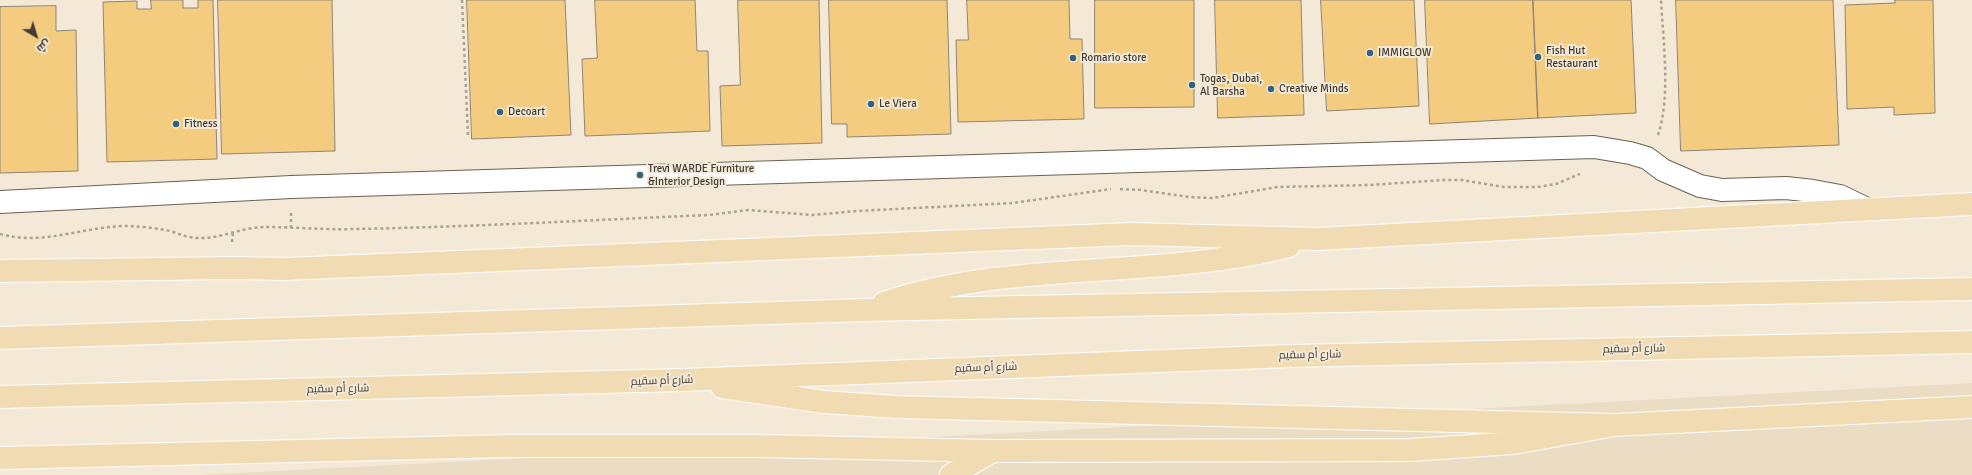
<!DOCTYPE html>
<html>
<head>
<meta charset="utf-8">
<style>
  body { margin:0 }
  #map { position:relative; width:1972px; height:475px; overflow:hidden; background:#f4e9d7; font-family:Signika,Cairo,sans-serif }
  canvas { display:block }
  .north { position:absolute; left:16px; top:16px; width:40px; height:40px; -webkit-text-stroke:3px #f4e9d7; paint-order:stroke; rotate:142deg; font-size:11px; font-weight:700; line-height:16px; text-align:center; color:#403c34 }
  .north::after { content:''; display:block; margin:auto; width:14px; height:18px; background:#403c34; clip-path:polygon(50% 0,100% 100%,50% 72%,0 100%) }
</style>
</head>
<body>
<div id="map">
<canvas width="1972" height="475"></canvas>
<div class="north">ش</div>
</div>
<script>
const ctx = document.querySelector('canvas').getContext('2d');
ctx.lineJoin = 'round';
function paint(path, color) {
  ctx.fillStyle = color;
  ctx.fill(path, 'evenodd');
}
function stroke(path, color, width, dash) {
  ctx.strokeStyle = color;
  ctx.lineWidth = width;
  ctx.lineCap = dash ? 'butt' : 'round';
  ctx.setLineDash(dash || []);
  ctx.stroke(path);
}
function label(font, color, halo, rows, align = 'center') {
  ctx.font = font + ' Signika,Cairo,sans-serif';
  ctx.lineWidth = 4;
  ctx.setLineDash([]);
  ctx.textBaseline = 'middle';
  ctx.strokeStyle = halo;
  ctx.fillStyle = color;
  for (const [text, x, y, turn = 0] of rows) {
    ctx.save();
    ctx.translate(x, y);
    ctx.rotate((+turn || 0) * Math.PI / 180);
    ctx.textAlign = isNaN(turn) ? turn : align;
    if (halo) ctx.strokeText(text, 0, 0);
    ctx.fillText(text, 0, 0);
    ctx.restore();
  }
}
const built = new Path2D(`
  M1972,383V475H200Z`);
const building = new Path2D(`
  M151,0H183V8H198V0H213L217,159L107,162L103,2L137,1V9H151Z
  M218,0H332L335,151L222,154Z
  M467,0H565L571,135L472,139Z
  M595,0H695L697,51H708L710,131L585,136L582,59L597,58Z
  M738,0H819L822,143L722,146L720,86L740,85Z
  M829,0H947L951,134L847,137V124H832Z
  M967,0H1069L1070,39H1082L1084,119L958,122L956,40H968Z
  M1095,0H1194V107L1095,108Z
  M1215,0H1301L1304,115L1218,118Z
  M1321,0H1414L1419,106L1327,111Z
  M1425,0H1533L1538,118L1430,124Z
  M1533,0H1631L1636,113L1538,118Z
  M1676,0H1833L1839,145L1681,151Z
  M1895,0H1933L1935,113L1894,115V107L1847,109L1845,5L1895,3Z
  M56,6V31L76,30L78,171L0,173V7Z`);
const path = new Path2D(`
  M462,0L468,135
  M1658,135C1671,96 1663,41 1661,0
  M1120,189L1141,190L1189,197L1212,198L1277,187L1370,185L1443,180H1462L1504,187H1537L1556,184L1580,174
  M291,228V213
  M0,234C44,246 81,227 124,226C139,226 156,228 170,231C180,234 188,238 198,238C221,239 242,227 265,227C294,227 324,230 354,229C472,227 591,220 709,215L748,210L812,215L857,211L1013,203L1111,189
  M232,242L233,231`);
const minor = new Path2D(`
  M0,202L291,187L1594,147L1630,153L1647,158L1663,170L1700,186L1722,190L1786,188L1813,191L1840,196L1867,209`);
const major = new Path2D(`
  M0,271L234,268L285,269L1131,234L1318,239L1972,204
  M884,303C1014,259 1156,280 1289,246
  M0,338L864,310L1972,289
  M722,387L824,402L896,407L1615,425L1972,407
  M0,397L683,380L1289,356L1972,342
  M0,458L509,446H758L993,451L1411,450L1514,443L1615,425
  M951,475L993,451`);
const markers = [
  [1370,53,4,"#2e647f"],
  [1538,57,4,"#2e647f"],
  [1073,58,4,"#2e647f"],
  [1192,85,4,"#2e647f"],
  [1271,89,4,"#2e647f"],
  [871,104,4,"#2e647f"],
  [500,112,4,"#2e647f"],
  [176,124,4,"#2e647f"],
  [640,175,4,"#2e647f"]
];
const poiNames = [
  ["Fish Hut",1546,51],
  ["Restaurant",1546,64],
  ["IMMIGLOW",1378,53],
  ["Romario store",1081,58],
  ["Togas, Dubai,",1200,79],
  ["Al Barsha",1200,92],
  ["Creative Minds",1279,89],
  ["Le Viera",879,104],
  ["Decoart",508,112],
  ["Fitness",184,124],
  ["Trevi WARDE Furniture",648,169],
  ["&Interior Design",648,182]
];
const streetNames = [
  ["شارع أم سقيم",1634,349,-1],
  ["شارع أم سقيم",1310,355,-1],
  ["شارع أم سقيم",986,368,-2],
  ["شارع أم سقيم",662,381,-2],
  ["شارع أم سقيم",338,389,-1]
];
paint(built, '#ebddc4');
paint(building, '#f4cc80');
stroke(building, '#8e8574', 1);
stroke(minor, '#6a6151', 24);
stroke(major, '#fff', 24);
stroke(path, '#aba294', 2.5, [3, 3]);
stroke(minor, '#fff', 22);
stroke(major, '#f0dbb3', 22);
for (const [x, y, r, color] of markers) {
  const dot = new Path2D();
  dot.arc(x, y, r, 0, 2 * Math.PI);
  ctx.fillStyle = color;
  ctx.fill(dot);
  stroke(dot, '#f4e9d7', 1.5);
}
label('11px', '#403c34', '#f4e9d7', poiNames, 'left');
label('11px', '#403c34', '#f4e9d7', streetNames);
</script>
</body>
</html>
